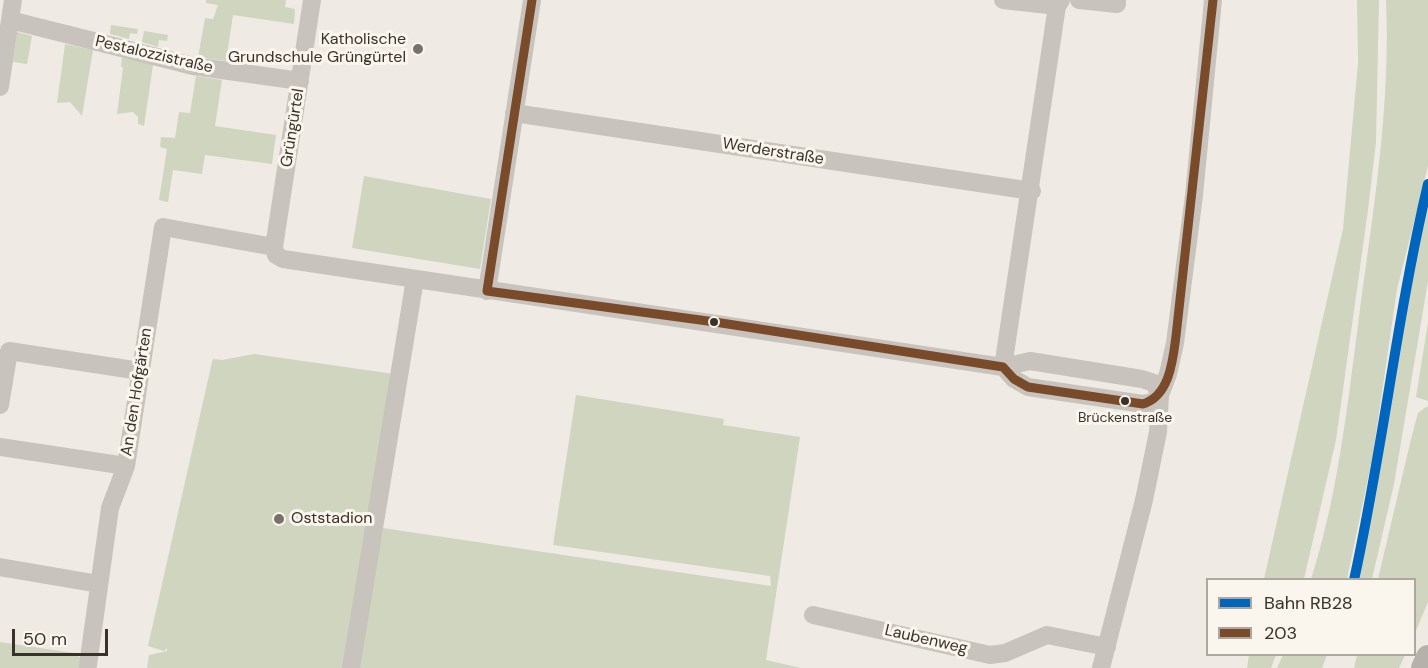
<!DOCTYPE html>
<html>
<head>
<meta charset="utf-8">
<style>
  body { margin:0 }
  #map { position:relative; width:1428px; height:668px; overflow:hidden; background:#efebe4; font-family:"DM Sans",sans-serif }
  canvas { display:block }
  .legend { position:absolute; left:1206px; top:578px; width:210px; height:78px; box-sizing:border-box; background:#faf5ed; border:2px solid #ada79f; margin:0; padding:8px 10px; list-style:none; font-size:18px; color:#3a312a }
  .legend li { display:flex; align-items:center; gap:12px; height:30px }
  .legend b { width:30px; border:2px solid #ada79f }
  .scale { position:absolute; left:12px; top:629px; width:96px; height:27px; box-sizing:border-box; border:3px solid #3a312a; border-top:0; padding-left:8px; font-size:18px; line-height:21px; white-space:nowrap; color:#3a312a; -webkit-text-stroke:4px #faf5ed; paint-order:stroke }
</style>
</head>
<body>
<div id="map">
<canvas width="1428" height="668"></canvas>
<ul class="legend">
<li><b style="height:8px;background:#0065bd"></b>Bahn RB28</li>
<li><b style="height:8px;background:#7a4b2a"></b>203</li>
</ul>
<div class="scale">50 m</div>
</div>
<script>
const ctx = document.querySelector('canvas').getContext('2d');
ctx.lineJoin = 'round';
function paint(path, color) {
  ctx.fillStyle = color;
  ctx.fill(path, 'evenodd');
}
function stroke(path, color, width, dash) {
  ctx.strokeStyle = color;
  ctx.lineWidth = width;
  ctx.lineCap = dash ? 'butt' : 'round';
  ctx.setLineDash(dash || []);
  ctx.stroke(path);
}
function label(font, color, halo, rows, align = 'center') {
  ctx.font = font + ' "DM Sans",sans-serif';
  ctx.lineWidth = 6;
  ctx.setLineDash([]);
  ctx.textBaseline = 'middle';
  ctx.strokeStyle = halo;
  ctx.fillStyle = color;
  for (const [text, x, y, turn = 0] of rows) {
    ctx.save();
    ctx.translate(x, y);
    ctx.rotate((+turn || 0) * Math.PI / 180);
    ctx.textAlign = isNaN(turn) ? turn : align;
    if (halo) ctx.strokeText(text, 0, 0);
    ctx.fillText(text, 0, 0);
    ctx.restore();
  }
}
const green = new Path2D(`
  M206,0H286L285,7L295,9L294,24L233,15L226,61L198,57L205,18L213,19L218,5L206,3Z
  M1357,0H1379L1376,142L1368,210L1336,440L1304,579H1264L1343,229L1358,63Z
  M1386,0H1428V166L1397,289L1373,454L1347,579H1311C1337,499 1347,409 1358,325C1372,217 1391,109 1386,0Z
  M111,25L138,29L137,34L130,33L129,39L110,34Z
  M144,31L168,35L167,41L159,40L158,47L142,42Z
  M17,32L32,36L27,64L13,62Z
  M65,44L93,50L82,116L70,102L57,103Z
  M122,57L153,65L144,126L138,124V117L133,112L117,114L123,68L121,66Z
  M196,76L222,80L215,126L276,135L272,164L205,155L202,174L173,170L168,202L159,200L167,149L160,147L161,137L175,138L179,112L190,113Z
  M364,176L491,199L480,269L352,248Z
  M1428,206V281L1394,484L1372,579H1358L1374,507L1414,260Z
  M1428,322V401L1416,397Z
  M254,354L394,374L345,668H147L149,655L167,651V648L164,651L148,646L212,362L213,359L222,360Z
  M576,395L724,419L723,425L800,437L766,660L801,668H356L383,528L771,586L770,576L553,545Z
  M1426,407H1428V602L1415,633L1414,580L1378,579L1411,439L1418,413Z
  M0,642L74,653L85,661L84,668H0Z
  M1249,655V654L1276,655L1271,668H1247Z
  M1283,655V654L1327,655L1322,668H1277Z
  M1357,655V654L1405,655L1399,668H1354Z`);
const minor = new Path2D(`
  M312,0L274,247L276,255L283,259L1003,367L1030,361L1142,379L1154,383L1160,395
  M1003,0L1057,6
  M1079,0L1117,4V0
  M10,20L193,66L300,81
  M0,87L13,0
  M514,113L1032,191
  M487,291L532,0
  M1003,367L1057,6L1061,0
  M1003,367L1014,379L1028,387L1143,404L1152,402L1160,395
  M0,405L9,351L140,371
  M0,447L126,466
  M0,567L99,584
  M813,615L990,655L1005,653L1047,635L1107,647
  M88,665L110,508L126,466L163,227L274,247
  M351,668L415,279
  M1101,668L1144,500L1158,432L1160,395L1168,374L1175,343L1194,195L1213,0`);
const major = new Path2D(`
  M1423,668L1428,657`);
const bus1 = new Path2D(`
  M487,291L715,322L1003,367L1014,379L1028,387L1143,404C1170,396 1173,359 1176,336L1213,0
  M487,291L532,0`);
const rail1 = new Path2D(`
  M1354,580C1383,448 1397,315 1428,184`);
const markers = [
  [418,49,6,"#79726b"],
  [714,322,5,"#3a312a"],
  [1125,401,5,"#3a312a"],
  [279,519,6,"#79726b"]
];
const busNames = [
  ["Brückenstraße",1125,418]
];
const poiNames = [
  ["Katholische",406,40],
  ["Grundschule Grüngürtel",406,58],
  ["Oststadion",291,519,"left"]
];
const streetNames = [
  ["Pestalozzistraße",154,55,13],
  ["Grüngürtel",293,128,-81],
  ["Werderstraße",773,152,9],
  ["An den Hofgärten",137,392,-81],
  ["Laubenweg",926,640,13]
];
paint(green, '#cfd5be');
stroke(minor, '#c8c3bd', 18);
stroke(major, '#b7b1ac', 24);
stroke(bus1, '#7a4b2a', 9);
stroke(rail1, '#0065bd', 10);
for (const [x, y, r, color] of markers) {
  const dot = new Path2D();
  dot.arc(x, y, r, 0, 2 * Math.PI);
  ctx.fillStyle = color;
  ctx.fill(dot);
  stroke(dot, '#faf5ed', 2);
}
label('14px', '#3a312a', '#faf5ed', busNames);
label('16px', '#3a312a', '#faf5ed', poiNames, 'right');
label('16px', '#3a312a', '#faf5ed', streetNames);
</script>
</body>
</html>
